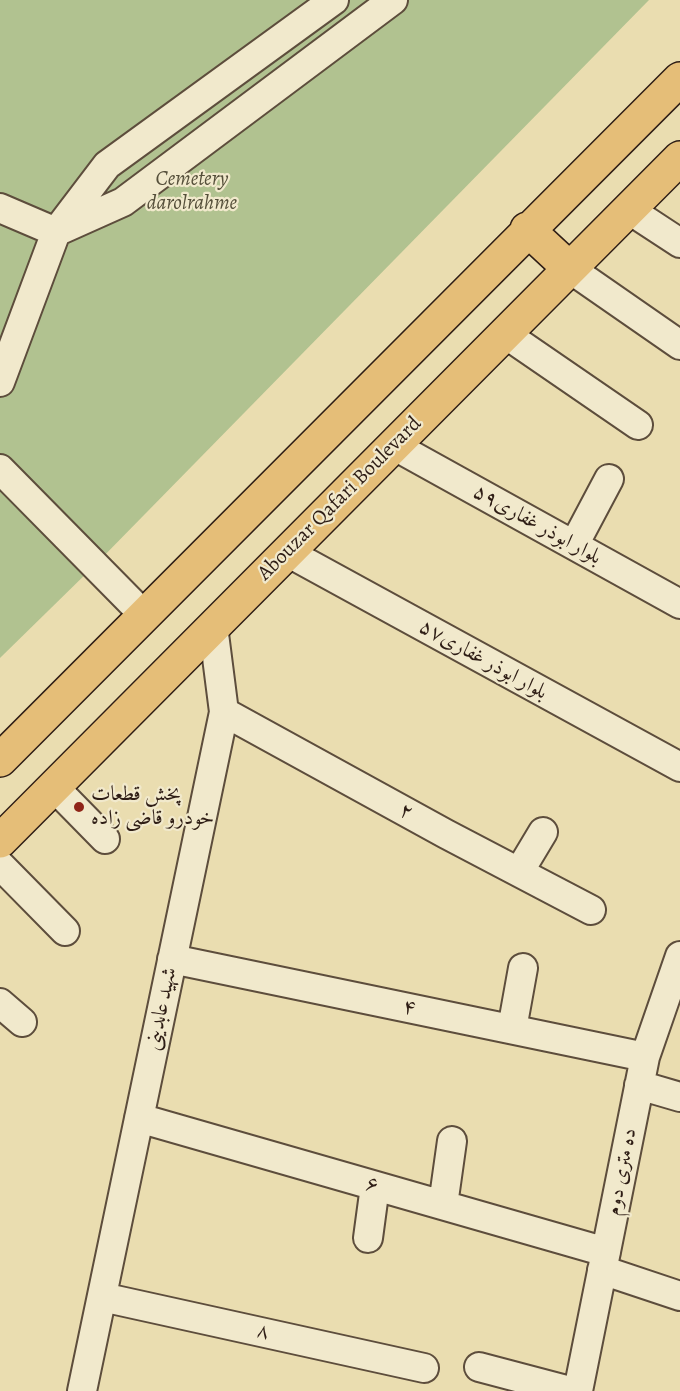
<!DOCTYPE html>
<html>
<head>
<meta charset="utf-8">
<style>
  body { margin:0 }
  canvas { display:block; background:#eaddb0 }
</style>
</head>
<body>
<canvas width="680" height="1391"></canvas>
<script>
const ctx = document.querySelector('canvas').getContext('2d');
ctx.lineJoin = 'round';
function paint(path, color) {
  ctx.fillStyle = color;
  ctx.fill(path, 'evenodd');
}
function stroke(path, color, width, dash) {
  ctx.strokeStyle = color;
  ctx.lineWidth = width;
  ctx.lineCap = dash ? 'butt' : 'round';
  ctx.setLineDash(dash || []);
  ctx.stroke(path);
}
function label(font, color, halo, rows, align = 'center') {
  ctx.font = font + ' Alegreya,Amiri,serif';
  ctx.lineWidth = 4.5;
  ctx.setLineDash([]);
  ctx.textBaseline = 'middle';
  ctx.strokeStyle = halo;
  ctx.fillStyle = color;
  for (const [text, x, y, turn = 0] of rows) {
    ctx.save();
    ctx.translate(x, y);
    ctx.rotate((+turn || 0) * Math.PI / 180);
    ctx.textAlign = isNaN(turn) ? turn : align;
    if (halo) ctx.strokeText(text, 0, 0);
    ctx.fillText(text, 0, 0);
    ctx.restore();
  }
}
const green = new Path2D(`
  M0,0H649L95,565L0,658Z`);
const minor = new Path2D(`
  M0,208L56,232L123,202L393,0
  M628,209L680,243
  M569,268L680,345
  M504,333L638,425
  M0,382L56,232L107,165L334,0
  M393,445L680,604
  M0,469L144,615
  M574,545L609,479
  M287,552L680,767
  M224,712L446,834L591,910
  M54,787L105,839
  M0,865L65,931
  M519,872L543,832
  M172,959L645,1057
  M0,1003L22,1022
  M512,1029L523,968
  M639,1085L680,1097
  M139,1118L606,1252
  M443,1205L452,1141
  M368,1238L375,1186
  M602,1270L680,1296
  M102,1297L424,1368
  M479,1367L570,1391
  M82,1391L224,712L213,626
  M578,1391L645,1057L680,956`);
const major = new Path2D(`
  M527,229L569,268
  M0,760L680,79
  M0,841L680,158`);
const markers = [
  [79,807,6,"#8f2418"]
];
const parkNames = [
  ["Cemetery",192,180],
  ["darolrahme",192,204]
];
const streetNames = [
  ["Abouzar Qafari Boulevard",340,499,-45],
  ["بلوار ابوذر غفاری۵۹",537,525,29],
  ["بلوار ابوذر غفاری۵۷",483,660,29],
  ["۲",406,812,29],
  ["۴",409,1008,12],
  ["شهید عابدینی",162,1009,-78],
  ["ده متری دوم",622,1172,-79],
  ["۶",372,1185,16],
  ["۸",263,1332,12]
];
const poiNames = [
  ["پخش قطعات",91,795],
  ["خودرو قاضی زاده",91,819]
];
paint(green, '#b1c290');
stroke(minor, '#5d4d3c', 32);
stroke(major, '#2e1d15', 36);
stroke(minor, '#f1e9cc', 28);
stroke(major, '#e5be78', 33);
for (const [x, y, r, color] of markers) {
  const dot = new Path2D();
  dot.arc(x, y, r, 0, 2 * Math.PI);
  ctx.fillStyle = color;
  ctx.fill(dot);
  stroke(dot, '#f1e9cc', 2);
}
label('italic 21px', '#554f3a', '#f1e9cc', parkNames);
label('21px', '#2e1d15', '#f1e9cc', streetNames);
label('21px', '#2e1d15', '#f1e9cc', poiNames, 'left');
</script>
</body>
</html>
